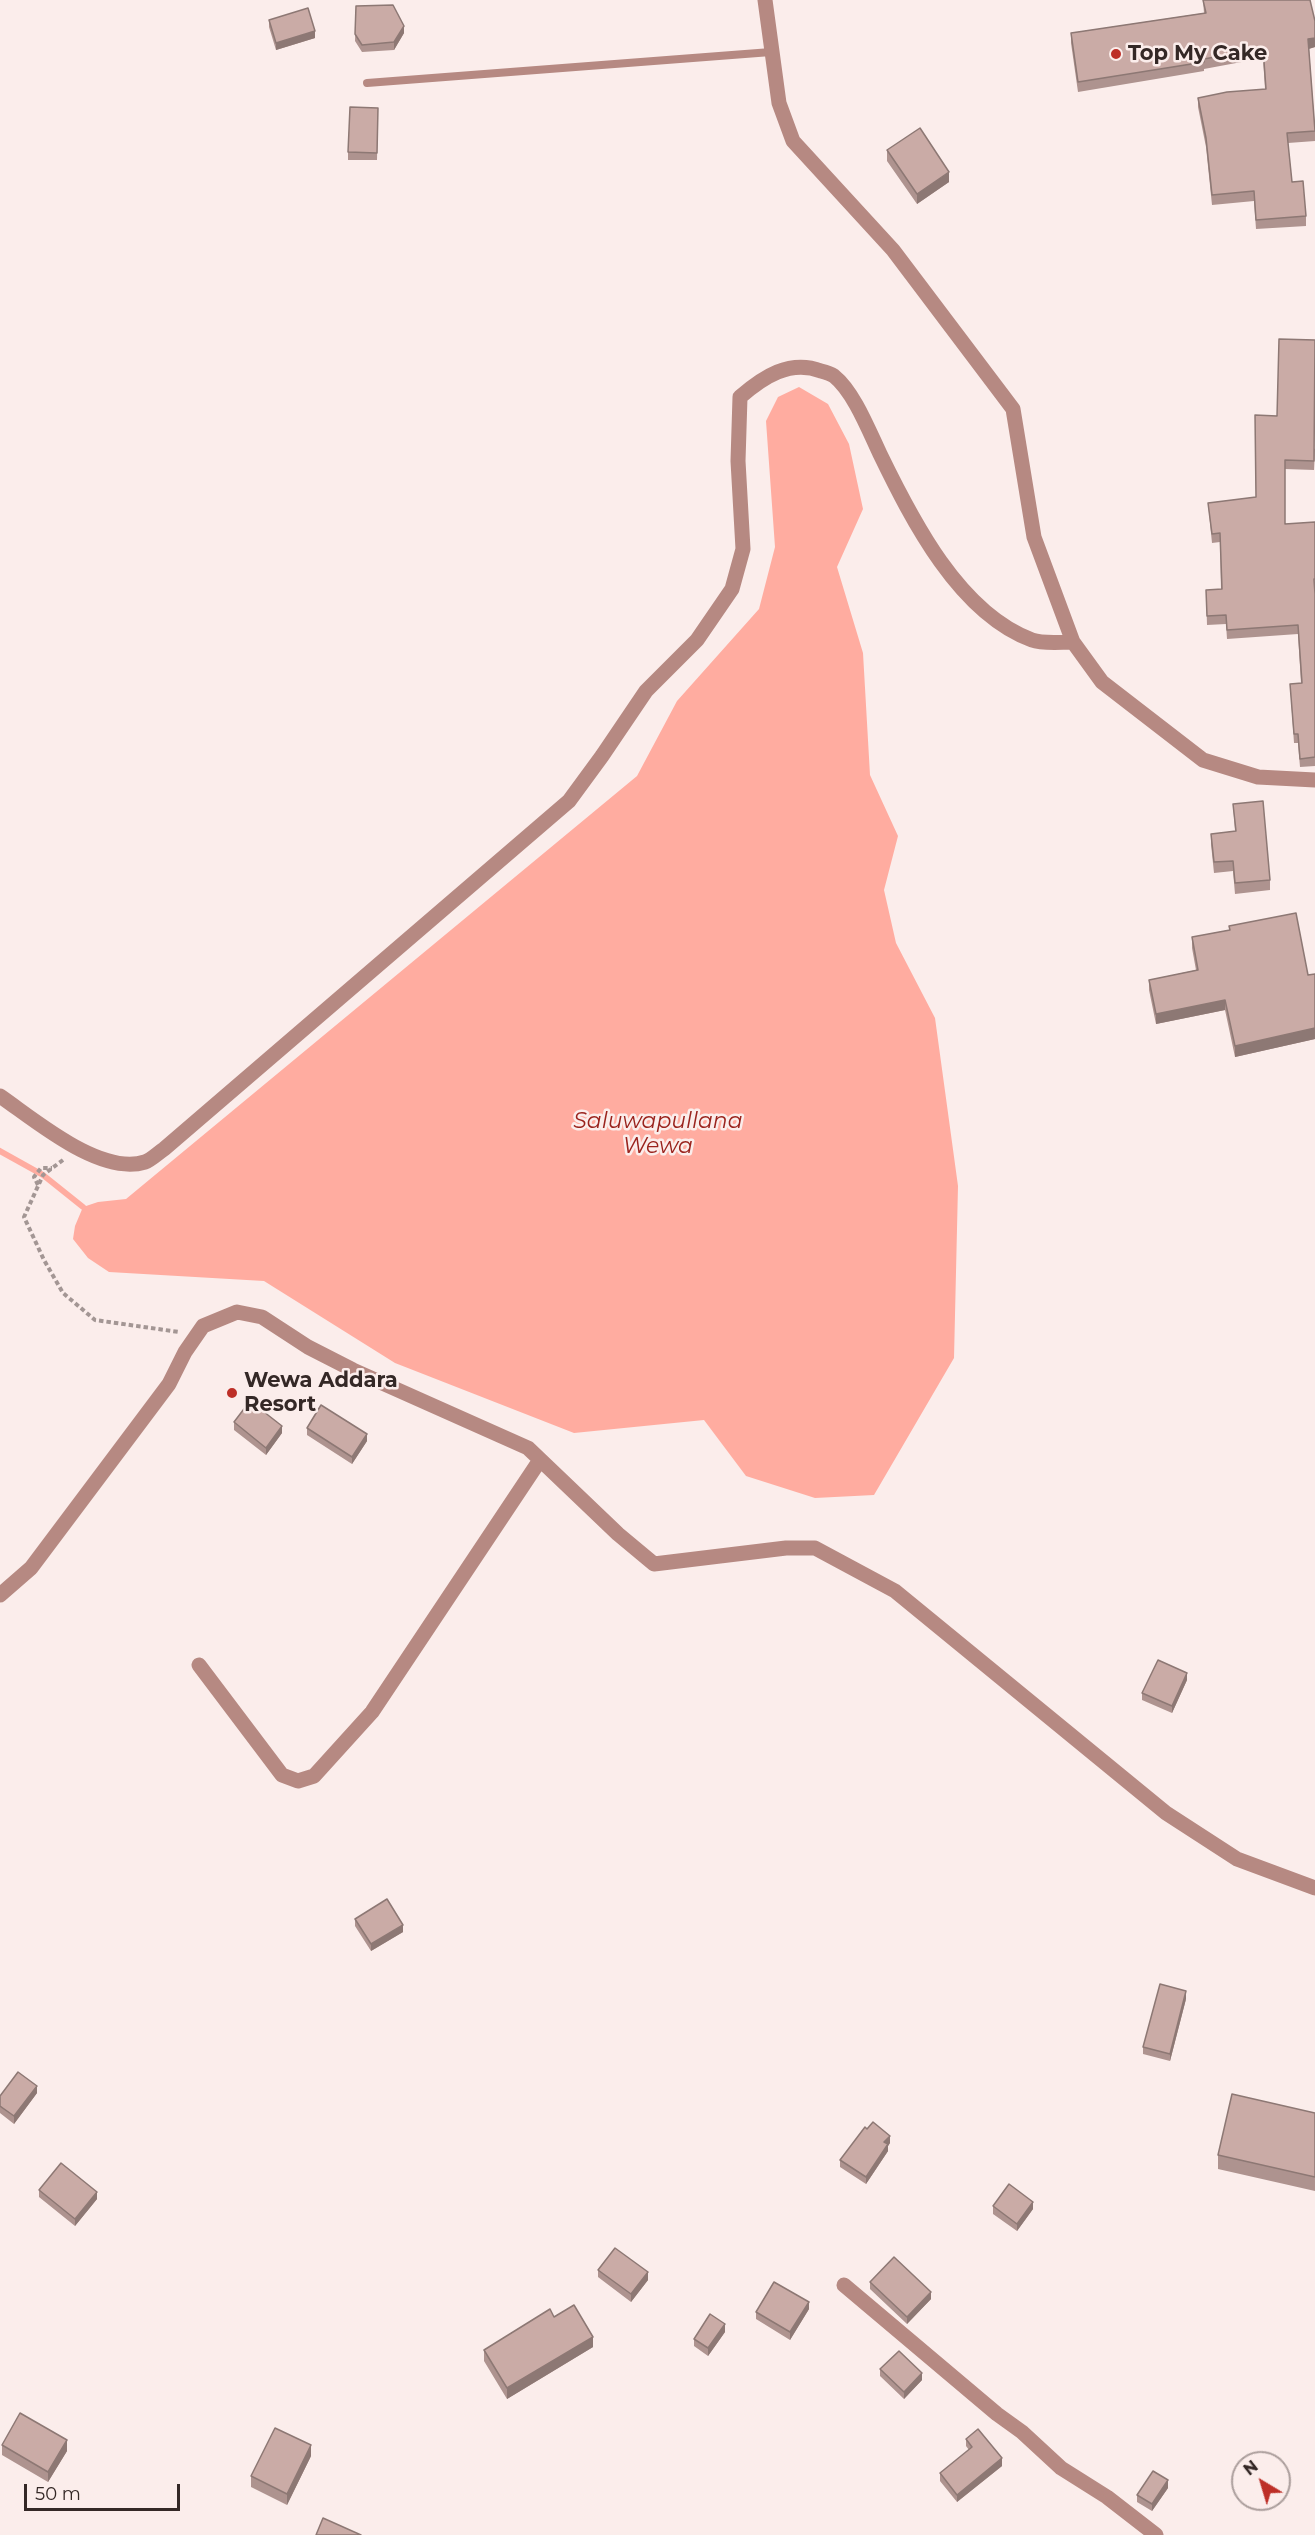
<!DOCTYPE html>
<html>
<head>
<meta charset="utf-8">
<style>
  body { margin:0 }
  #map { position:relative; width:1315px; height:2535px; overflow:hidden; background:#fbedeb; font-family:Montserrat,sans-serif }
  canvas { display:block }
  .north { position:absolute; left:1231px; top:2451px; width:60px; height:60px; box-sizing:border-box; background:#fbedeb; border:2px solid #ab9e9c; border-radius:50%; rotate:322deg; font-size:16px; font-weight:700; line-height:24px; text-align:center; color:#342826 }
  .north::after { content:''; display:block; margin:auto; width:21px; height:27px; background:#bd2f27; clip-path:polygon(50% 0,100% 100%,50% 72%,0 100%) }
  .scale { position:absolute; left:24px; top:2484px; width:156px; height:27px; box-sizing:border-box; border:3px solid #342826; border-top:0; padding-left:8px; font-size:18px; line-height:21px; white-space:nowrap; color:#342826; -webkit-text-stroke:4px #fbedeb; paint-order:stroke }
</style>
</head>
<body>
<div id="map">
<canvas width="1315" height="2535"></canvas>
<div class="north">N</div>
<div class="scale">50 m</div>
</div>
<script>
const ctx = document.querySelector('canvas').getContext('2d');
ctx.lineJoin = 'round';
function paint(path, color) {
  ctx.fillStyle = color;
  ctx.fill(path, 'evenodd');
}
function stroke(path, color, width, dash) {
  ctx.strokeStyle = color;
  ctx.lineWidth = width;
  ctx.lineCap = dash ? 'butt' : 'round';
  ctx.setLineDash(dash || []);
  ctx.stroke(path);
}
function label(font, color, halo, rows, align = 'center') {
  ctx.font = font + ' Montserrat,sans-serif';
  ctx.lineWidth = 5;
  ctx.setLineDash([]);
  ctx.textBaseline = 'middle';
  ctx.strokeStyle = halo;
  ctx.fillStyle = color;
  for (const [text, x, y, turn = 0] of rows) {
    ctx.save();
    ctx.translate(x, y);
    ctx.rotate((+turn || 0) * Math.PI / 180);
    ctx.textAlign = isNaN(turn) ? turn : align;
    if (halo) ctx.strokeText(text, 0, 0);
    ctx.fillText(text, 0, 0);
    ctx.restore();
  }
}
const water = new Path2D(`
  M799,387L828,404L849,444L863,509L837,567L863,653L870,775L898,836L884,890L896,943L935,1018L958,1186L954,1358L874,1495L815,1498L746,1476L704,1420L574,1433L395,1363L264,1281L109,1272L88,1258L73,1239L75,1226L83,1207L98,1202L126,1199L637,776L677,701L759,609L775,547L766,421L778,397Z`);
const stream = new Path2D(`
  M0,1151L43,1175L83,1207`);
const path = new Path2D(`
  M63,1160L43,1175L24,1217L44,1260L63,1293L95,1320L179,1332
  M38,1185L34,1177L41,1168H52`);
const service = new Path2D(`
  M367,83L771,52`);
const minor = new Path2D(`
  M765,0L779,103L793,141L893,250L1013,409L1034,537L1073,642L1102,682L1203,760L1258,777L1315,780
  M0,1096C35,1120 100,1176 145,1162C151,1160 158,1153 164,1149L569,801L602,756L646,691L697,640L732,589L743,549L738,461L740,397C763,377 790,359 821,371C825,372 831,374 834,376C854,392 869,431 880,454C912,520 959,613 1032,640C1043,644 1060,642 1073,642
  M0,1595L31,1568L169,1384L185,1352L203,1326L237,1312L262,1317L308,1347L353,1370L528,1448L618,1534L654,1564L786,1548H815L895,1591L1166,1813L1237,1859L1315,1888
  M199,1665L282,1775L298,1781L314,1776L372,1712L540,1460
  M844,2285L997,2414L1022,2432L1061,2468L1107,2497L1156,2535`);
const wall = new Path2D(`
  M1203,0L1315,21V47L1309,49L1315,129V141L1288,143L1292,182L1306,216V226L1256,229L1254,201L1212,205L1206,147L1198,107V98L1265,89L1263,58L1204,69V71L1078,92L1071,43V33L1204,13Z
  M356,6L404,33L394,50L362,52L355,41Z
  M269,20L315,38L276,50L269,27Z
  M378,108L377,160H348V152Z
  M887,150L949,182L917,204L887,161Z
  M1255,415L1315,449L1314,470L1285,469V524L1315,522V766L1300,767L1298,743H1294L1290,684L1301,683L1298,634L1227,639L1226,624L1207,625L1206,590L1221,589L1220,542L1212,543L1208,503L1256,497Z
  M1233,804L1270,880V890L1235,894L1233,871L1214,873L1211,844V834L1235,831Z
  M1229,926L1308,975L1315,974V1039L1235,1057L1225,1010L1156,1024L1149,990V980L1196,970L1192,948V937L1229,930Z
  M234,1422L282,1433L266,1455L234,1430Z
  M307,1428L367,1441L352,1464L307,1435Z
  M1187,1680L1172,1713L1142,1700V1693Z
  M355,1919L403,1932L371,1951L355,1926Z
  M1186,1999L1170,2061L1143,2054V2047Z
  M37,2093L14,2124L0,2113V2096Z
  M1315,2113V2191L1218,2169V2155Z
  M890,2143L888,2146V2151L866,2184L840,2167V2160Z
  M39,2190L97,2199L75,2226L39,2197Z
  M993,2206L1033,2209L1017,2231L993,2214Z
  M598,2270L648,2280L631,2302L598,2277Z
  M870,2282L931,2299L907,2324L870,2289Z
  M809,2309L790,2340L756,2319V2312Z
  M554,2317L593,2347L507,2399L484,2361V2350Z
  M725,2332L708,2356L694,2346V2339Z
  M880,2369L922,2380L904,2399L880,2376Z
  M966,2439L1002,2466L957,2502L940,2481V2473L969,2450L966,2446Z
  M2,2445L67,2451L48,2482L2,2455Z
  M311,2456L287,2505L251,2487V2476Z
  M1168,2488L1152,2511L1137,2502V2495Z`);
const shadedWall = new Path2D(`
  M404,26V33L394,50V42Z
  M315,31V38L276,50V43Z
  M1315,38V47L1308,49V39Z
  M949,172V182L917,204V194Z
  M1225,1000V1010L1156,1024V1014Z
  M1315,1028V1039L1235,1057V1046Z
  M282,1426V1433L266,1455V1448Z
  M367,1434V1441L352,1464V1457Z
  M1187,1673V1680L1172,1713V1706Z
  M403,1925V1932L371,1951V1944Z
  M1186,1991V1999L1170,2061V2054Z
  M37,2086V2093L14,2124V2116Z
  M890,2136V2143L888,2146V2151L866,2184V2177L884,2142Z
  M97,2192V2199L75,2226V2219Z
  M1033,2202V2209L1017,2231V2224Z
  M648,2272V2280L631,2302V2294Z
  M931,2292V2299L907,2324V2317Z
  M809,2302V2309L790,2340V2332Z
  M725,2324V2332L708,2356V2348Z
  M593,2337V2347L507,2399V2388Z
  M922,2373V2380L904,2399V2392Z
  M67,2440V2451L48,2482V2472Z
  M311,2445V2456L287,2505V2494Z
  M1002,2458V2466L957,2502V2495Z
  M1168,2480V2488L1152,2511V2504Z`);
const building = new Path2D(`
  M1203,0H1310L1315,21V38L1308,39L1315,131L1287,133L1292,182L1303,181L1306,216L1256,220L1254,191L1212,195L1206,138L1198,98L1227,92L1266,89L1263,48L1204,59V62L1078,82L1071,33L1206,13Z
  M393,5L404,26L394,42L362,45L355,34L356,6Z
  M308,8L315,31L276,43L269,20Z
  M350,107L378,108L377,153L348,152Z
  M920,128L949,172L917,194L887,150Z
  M1279,339L1315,340L1314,461L1285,460V524L1315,522V579H1314L1315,594V757L1300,759L1298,734H1294L1290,684L1302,683L1298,625L1227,630L1226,615L1207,616L1206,590L1222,589L1220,533L1212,534L1208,503L1256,497L1255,415L1277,416Z
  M1263,801L1270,880L1235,883L1233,861L1214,862L1211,834L1236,831L1233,804Z
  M1296,913L1308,975L1315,974V1028L1235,1046L1225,1000L1156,1014L1149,980L1198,970L1192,937L1230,930L1229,926Z
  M250,1401L282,1426L266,1448L234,1422Z
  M321,1405L367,1434L352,1457L307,1428Z
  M1158,1660L1187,1673L1172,1706L1142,1693Z
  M387,1899L403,1925L371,1944L355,1919Z
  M1160,1984L1186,1991L1170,2054L1143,2047Z
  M18,2072L37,2086L14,2116L0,2106V2096Z
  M1232,2094L1315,2113V2177L1218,2155Z
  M873,2122L890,2136L884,2142L888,2144L866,2177L840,2160L865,2127L867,2129Z
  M61,2163L97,2192L75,2219L39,2190Z
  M1009,2184L1033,2202L1017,2224L993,2206Z
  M615,2248L648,2272L631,2294L598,2270Z
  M894,2257L931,2292L907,2317L870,2282Z
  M774,2282L809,2302L790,2332L756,2312Z
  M574,2305L593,2337L507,2388L484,2350L550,2309L554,2317Z
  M710,2314L725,2324L708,2348L694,2339Z
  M899,2351L922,2373L904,2392L880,2369Z
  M20,2413L67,2440L48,2472L2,2445Z
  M275,2428L311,2445L287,2494L251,2476Z
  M978,2429L1002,2458L957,2495L940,2473L972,2447L966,2439Z
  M1153,2471L1168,2480L1152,2504L1137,2495Z
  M323,2518L361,2535H316Z`);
const markers = [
  [1116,54,6,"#bd2f27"],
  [232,1393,6,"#bd2f27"]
];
const poiNames = [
  ["Top My Cake",1128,54],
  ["Wewa Addara",244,1381],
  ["Resort",244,1405]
];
const waterNames = [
  ["Saluwapullana",658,1122],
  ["Wewa",658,1147]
];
paint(water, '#ffaca0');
stroke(stream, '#ffaca0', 6);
stroke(path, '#a39694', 4, [4.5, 3]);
stroke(service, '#b68982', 8);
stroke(minor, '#b68982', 15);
paint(wall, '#ae938f');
paint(shadedWall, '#8d7874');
paint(building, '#caaba6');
stroke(building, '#8d7874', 1.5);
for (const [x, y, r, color] of markers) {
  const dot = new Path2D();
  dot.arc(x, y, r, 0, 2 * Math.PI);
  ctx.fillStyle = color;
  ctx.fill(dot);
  stroke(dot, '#fbedeb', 2);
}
label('bold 21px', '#342826', '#fbedeb', poiNames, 'left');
label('italic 22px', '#9a231d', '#fbedeb', waterNames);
</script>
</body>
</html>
